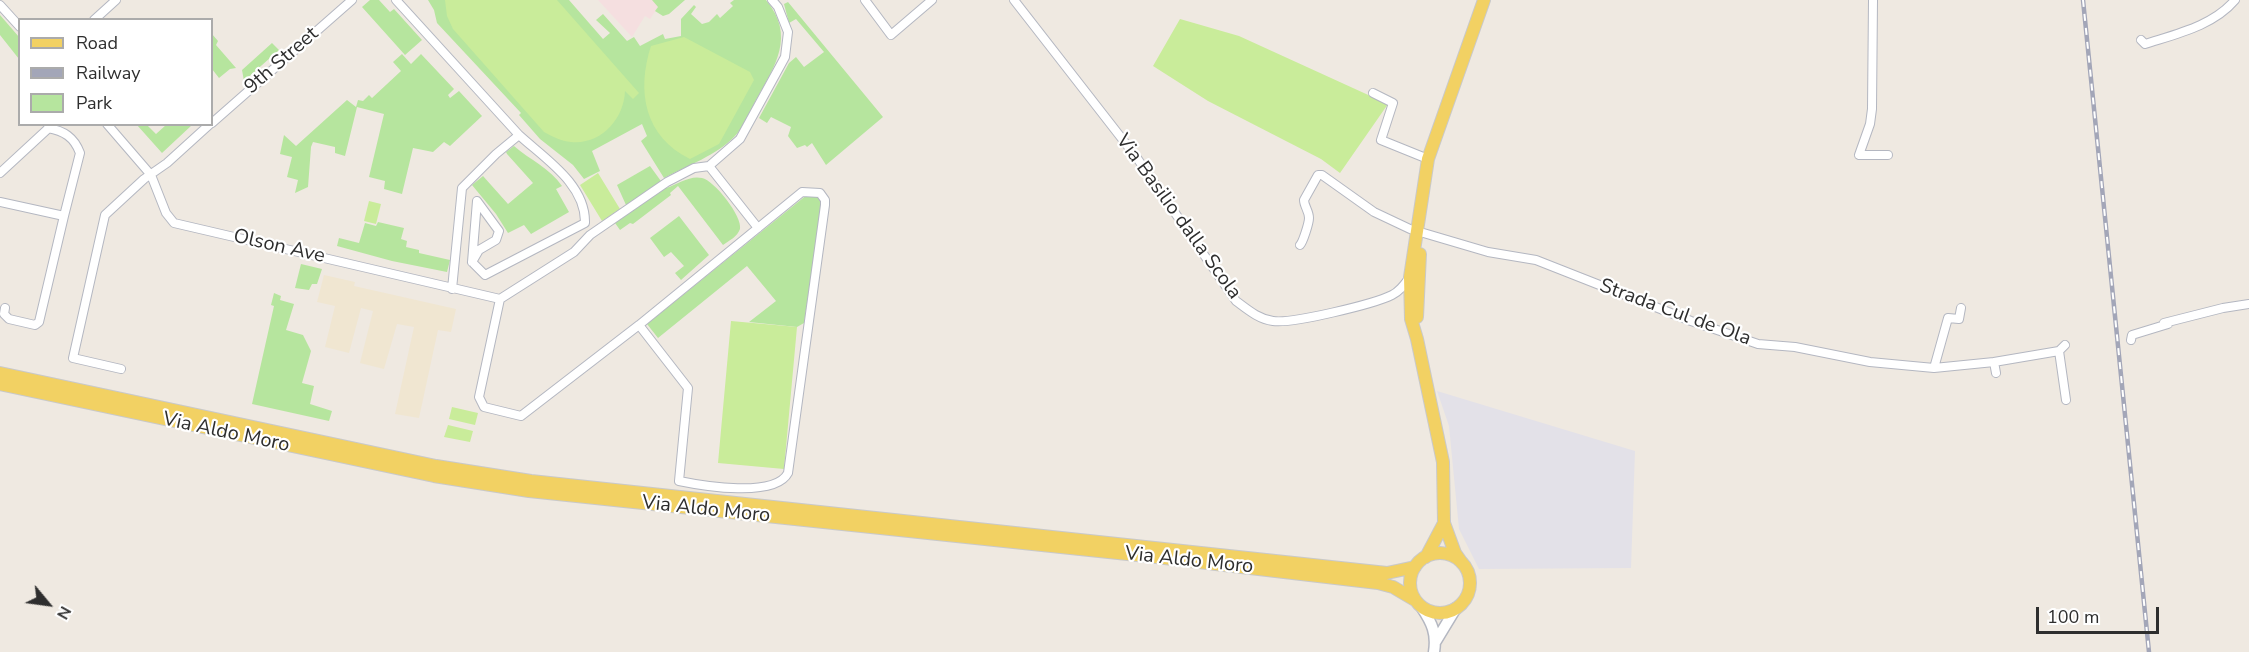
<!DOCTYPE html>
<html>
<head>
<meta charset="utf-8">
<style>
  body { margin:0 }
  #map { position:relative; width:2249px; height:652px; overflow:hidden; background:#efe9e1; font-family:"Nunito Sans",sans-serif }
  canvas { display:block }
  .legend { position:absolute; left:18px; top:18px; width:195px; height:108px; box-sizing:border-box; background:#fff; border:2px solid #ababab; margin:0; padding:8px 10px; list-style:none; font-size:18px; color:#2e2e2e }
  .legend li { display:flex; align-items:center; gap:12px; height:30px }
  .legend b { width:30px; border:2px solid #ababab }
  .north { position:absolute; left:18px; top:574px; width:60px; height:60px; -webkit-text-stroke:4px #fff; paint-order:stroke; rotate:119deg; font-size:16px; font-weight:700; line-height:24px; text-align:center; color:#2e2e2e }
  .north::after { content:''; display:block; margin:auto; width:21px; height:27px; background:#2e2e2e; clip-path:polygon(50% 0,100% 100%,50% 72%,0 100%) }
  .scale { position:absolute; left:2036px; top:607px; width:123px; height:27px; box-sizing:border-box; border:3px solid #2e2e2e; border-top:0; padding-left:8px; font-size:18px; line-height:21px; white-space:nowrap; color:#2e2e2e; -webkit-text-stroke:4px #fff; paint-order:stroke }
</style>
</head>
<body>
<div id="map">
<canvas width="2249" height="652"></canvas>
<ul class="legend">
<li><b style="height:8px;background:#f2d163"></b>Road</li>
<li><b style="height:8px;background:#a3a6b8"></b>Railway</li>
<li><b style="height:16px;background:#b6e59e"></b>Park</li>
</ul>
<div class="north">N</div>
<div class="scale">100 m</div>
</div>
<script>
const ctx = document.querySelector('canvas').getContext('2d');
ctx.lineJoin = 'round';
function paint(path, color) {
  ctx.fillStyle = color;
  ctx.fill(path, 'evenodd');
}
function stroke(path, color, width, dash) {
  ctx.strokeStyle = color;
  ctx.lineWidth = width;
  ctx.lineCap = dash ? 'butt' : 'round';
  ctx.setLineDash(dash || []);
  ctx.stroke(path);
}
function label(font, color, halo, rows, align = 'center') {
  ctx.font = font + ' "Nunito Sans",sans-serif';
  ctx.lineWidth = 4.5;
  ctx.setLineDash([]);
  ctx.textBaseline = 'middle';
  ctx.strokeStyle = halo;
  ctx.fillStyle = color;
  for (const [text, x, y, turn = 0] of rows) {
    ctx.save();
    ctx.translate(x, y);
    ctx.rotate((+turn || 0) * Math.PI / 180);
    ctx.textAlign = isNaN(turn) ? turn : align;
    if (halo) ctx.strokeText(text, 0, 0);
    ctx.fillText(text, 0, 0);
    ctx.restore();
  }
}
const industrial = new Path2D(`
  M1437,391L1635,451L1631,568L1479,569L1459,529L1449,426Z`);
const education = new Path2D(`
  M324,275L355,282L354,286L456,309L451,332L438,330L419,418L395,414L414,327L397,324L384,369L360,363L373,311L361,308L349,353L325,347L335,306L317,302Z`);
const medical = new Path2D(`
  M598,0H653L659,6L650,19L645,16L632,37Z`);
const green = new Path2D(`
  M370,0H379L390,12L394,9L422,40L405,55L362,7Z
  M428,0H569L603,39L610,33L596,20L603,14L627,41L634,37L640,46L663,34L665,39L681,36V19L694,5L696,7L691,14L702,24L709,22L717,14L720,18L733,6L730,3L734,0H766C796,36 775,66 756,100C750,112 744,127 735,136C717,155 687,166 664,178L641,141L647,136L642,124L592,151L600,171L584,179L573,165L540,139L519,115L521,113L437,23L434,10Z
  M652,0H685L669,14L663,16L655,11L658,7Z
  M788,2L883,117L826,165L812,143L807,147L805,145L797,148L788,136L791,127L771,117L767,123L759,118L789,63L796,57L804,67L824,52L796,19L789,23L784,4Z
  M0,15L19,37V59L0,35Z
  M212,34L218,41L216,45L236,68L230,69L219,78L212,69Z
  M272,43L279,50L244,81L242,70Z
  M402,54L411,64L421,54L454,89L448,95L450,98L459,91L482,116L450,146L444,142L433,152L413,148L402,194L384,189L385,181L369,177L384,114L357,107L345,156L335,153V147L313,142L311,147L308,187L295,193L298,180L287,177L292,157L280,154L284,135L296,146L347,100L356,107L358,100L363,101L369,95L372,98L401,71L393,62Z
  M137,125H147L156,134L166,125H192L162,153Z
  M514,146C530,160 550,168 562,186L556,189L569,212L531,234L524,225L508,233L496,214L472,185L483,176L508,204L533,183L507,154L506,152Z
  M650,166L666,188C678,184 690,175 702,178C714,180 743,217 740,229C737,237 730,240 723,245L678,186L670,193L671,195L633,224L630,223L620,230L610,216L626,205L617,185Z
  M808,194L817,196L822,203L804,323L797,327L749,322L776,301L747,266L658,338L647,324Z
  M679,216L709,255L681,280L675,273L684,266L671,252L664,257L650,238Z
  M378,222L404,228L401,239L407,241L406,247L419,250V253L450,260L447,272L392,261L337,246L339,238L359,243L365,223L376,226Z
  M301,264L322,269L317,284H312L309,290L295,288Z
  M274,293L281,296L280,300L294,304L286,330L303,335L311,351L302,383L314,386L310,404L332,411L329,421L252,404L274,306L271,305Z`);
const pitch = new Path2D(`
  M445,0H557L639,93L633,99L625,91C624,119 601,145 571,142C561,141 553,137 544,132L453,29L447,16Z
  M1180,19L1239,36L1388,104L1340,173L1321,159L1208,101L1153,66Z
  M684,37L750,72L754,80L719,144L690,159C645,137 636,92 651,46Z
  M598,173L620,209L602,221L580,185Z
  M369,201L381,204L376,224L364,221Z
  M731,321L797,327L784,469L718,463Z
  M452,407L478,413L475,425L449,419Z
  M448,425L473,431L470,442L444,437Z`);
const street = new Path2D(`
  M396,0L519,135L496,154L462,188L452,289
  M865,0L891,35L932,0
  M1014,0L1137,158L1236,301C1247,309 1258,319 1273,321C1292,324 1374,304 1392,295C1400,291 1404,285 1409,278
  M1873,0L1872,109L1870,124L1859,155H1888
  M0,5L20,27
  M94,20L116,0
  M2141,40L2145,44C2176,34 2213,26 2235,0
  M1373,93L1393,103L1381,140L1428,159
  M212,123L352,0
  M107,124L151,175L166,213L174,223L500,299
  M709,166L758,228
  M0,173L52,125
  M0,202L64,216L80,153C74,137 64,131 48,128
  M1300,245C1303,242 1309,223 1309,218C1309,211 1304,206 1304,200L1318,175H1322L1374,212L1410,229L1488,252L1536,260L1691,321L1758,344L1795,347L1870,362L1934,368L1994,362L2059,351L2065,345
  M472,262L477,201L499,231L496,240L479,250L472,262L485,275L585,223C586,184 544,158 519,135
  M5,308L4,314L9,319L35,325L39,322L64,216
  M2164,323L2223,308L2249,304
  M639,325L688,388L679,481C703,486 775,498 788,473L825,205V200L820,193L802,192L639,325L521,416L484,407L479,397L500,299L574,252L590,235L667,182L694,168L709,166L740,139L785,57L788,32L778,7L772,0
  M2131,340L2132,335L2168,324
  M2059,351L2066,400
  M1994,362L1996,373
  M1934,368L1948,318L1959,319L1961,308
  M121,369L73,358L105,215L144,179L167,163L210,124`);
const secondary = new Path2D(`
  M1422,608C1432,623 1437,634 1434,652
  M1436,641L1456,608`);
const primary = new Path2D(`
  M1417,317L1420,254
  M0,373L436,466L531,481L1387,573L1415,567
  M0,384L434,476L529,491L1156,557L1378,583L1393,587L1415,600
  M1410 583a30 30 0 1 1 60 0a30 30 0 1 1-60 0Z
  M1426,557L1444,523
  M1462,563L1455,553L1444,523L1443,462L1417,339L1411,319L1410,277L1428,159L1484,0`);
const rail = new Path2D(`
  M2083,0L2149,652`);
const streetNames = [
  ["9th Street",282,61,-41],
  ["Via Basilio dalla Scola",1178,217,54],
  ["Olson Ave",279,247,13],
  ["Strada Cul de Ola",1675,313,20],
  ["Via Aldo Moro",226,433,12],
  ["Via Aldo Moro",706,510,6],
  ["Via Aldo Moro",1189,561,6]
];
paint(industrial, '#e3e1e8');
paint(education, '#f0e6d1');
paint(medical, '#f5dfe0');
paint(green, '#b6e59e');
paint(pitch, '#c9ec9a');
stroke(street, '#b4b7c1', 10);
stroke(secondary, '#b4b7c1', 13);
stroke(primary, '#c9c9c9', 14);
stroke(street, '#fff', 8);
stroke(secondary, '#fff', 10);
stroke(primary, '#f2d163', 12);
stroke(rail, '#a3a6b8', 4.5);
stroke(rail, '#fff', 2, [7]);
label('20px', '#2e2e2e', '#fff', streetNames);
</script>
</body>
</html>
